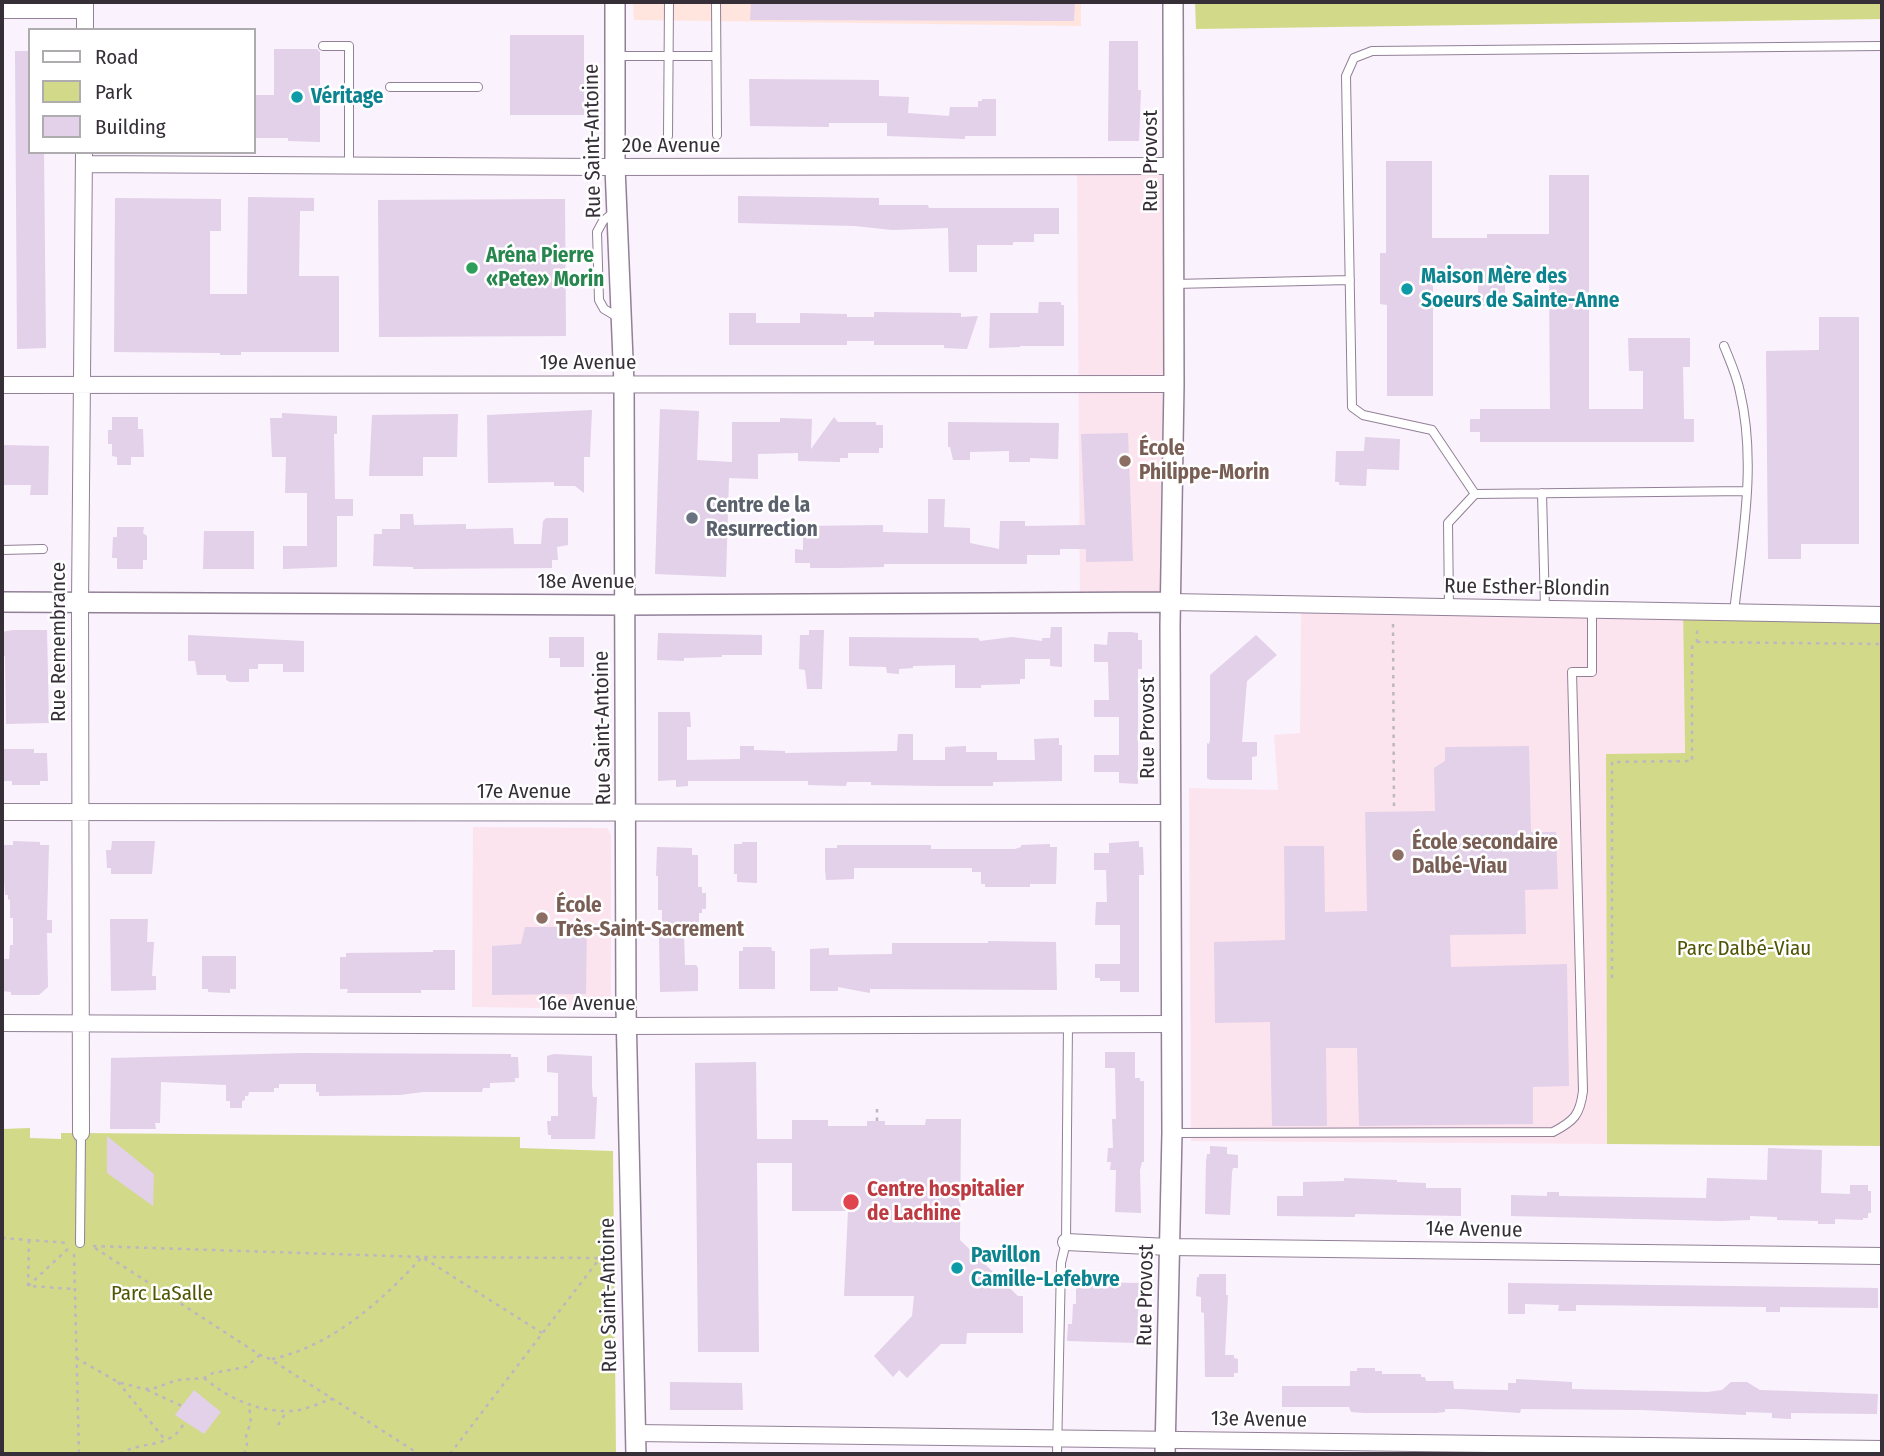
<!DOCTYPE html>
<html>
<head>
<meta charset="utf-8">
<style>
  body { margin:0 }
  #map { position:relative; width:1884px; height:1456px; overflow:hidden; background:#faf2fd; font-family:"Fira Sans Condensed",sans-serif }
  canvas { display:block }
  .frame { position:absolute; inset:0; border:4px solid #362f38; pointer-events:none }
  .legend { position:absolute; left:28px; top:28px; width:228px; height:126px; box-sizing:border-box; background:#fff; border:2px solid #afacaf; margin:0; padding:9px 12px; list-style:none; font-size:21px; color:#362f38 }
  .legend li { display:flex; align-items:center; gap:14px; height:35px }
  .legend b { width:35px; border:2px solid #afacaf }
</style>
</head>
<body>
<div id="map">
<canvas width="1884" height="1456"></canvas>
<div class="frame"></div>
<ul class="legend">
<li><b style="height:9px;background:#fff"></b>Road</li>
<li><b style="height:19px;background:#d2da89"></b>Park</li>
<li><b style="height:19px;background:#e3d0e9"></b>Building</li>
</ul>
</div>
<script>
const ctx = document.querySelector('canvas').getContext('2d');
ctx.lineJoin = 'round';
function paint(path, color) {
  ctx.fillStyle = color;
  ctx.fill(path, 'evenodd');
}
function stroke(path, color, width, dash) {
  ctx.strokeStyle = color;
  ctx.lineWidth = width;
  ctx.lineCap = dash ? 'butt' : 'round';
  ctx.setLineDash(dash || []);
  ctx.stroke(path);
}
function label(font, color, halo, rows, align = 'center') {
  ctx.font = font + ' "Fira Sans Condensed",sans-serif';
  ctx.lineWidth = 5;
  ctx.setLineDash([]);
  ctx.textBaseline = 'middle';
  ctx.strokeStyle = halo;
  ctx.fillStyle = color;
  for (const [text, x, y, turn = 0] of rows) {
    ctx.save();
    ctx.translate(x, y);
    ctx.rotate((+turn || 0) * Math.PI / 180);
    ctx.textAlign = isNaN(turn) ? turn : align;
    if (halo) ctx.strokeText(text, 0, 0);
    ctx.fillText(text, 0, 0);
    ctx.restore();
  }
}
const industrial = new Path2D(`
  M633,2H1081V26L634,20Z`);
const education = new Path2D(`
  M1077,166H1173L1170,602L1080,604Z
  M1301,611H1683L1685,753L1606,755L1607,1144L1191,1141L1189,788L1278,790L1274,735L1300,733Z
  M473,827L607,828L611,835V1001L604,1009L472,1007Z`);
const green = new Path2D(`
  M1195,2H1882V19L1196,29Z
  M1683,611L1882,615V1146L1607,1144L1606,754L1685,753Z
  M30,1128V1138L61,1139V1133H81L520,1137V1148L613,1151L616,1454H2V1129Z`);
const building = new Path2D(`
  M751,2H1075L1074,21L750,20Z
  M510,35H584V115H510Z
  M1109,41H1138V90H1141L1139,141H1108Z
  M274,49H317L320,52V142L288,141V138H254V95H274Z
  M15,51H30V152H44L46,348L17,349Z
  M749,79L879,80V96L909,97L908,113L949,116L950,107H978V101H982V99H996V136H965V139L887,136V123H829V127L750,126Z
  M1386,161H1432V238H1487V234H1549V175H1589V409H1643V371H1629L1628,338H1690V367H1683L1684,419H1694V442H1480V432H1470V419H1480V409H1550L1549,273H1505V306H1478V273H1433V396H1387V305L1380,304V253H1386Z
  M738,196L879,198V205H928L929,208H1059V234H1034V242H1013V245H977V272H949L948,228L892,230L855,226L738,223Z
  M248,197L314,198V211H300L299,276H339V352H241V355H220V353L114,352L115,198L221,199V231H210V294H247Z
  M565,199L566,336L379,337L378,200Z
  M1039,302H1061V305H1064V346H1020V347L989,348L990,313H1038Z
  M874,312L961,313V317L978,316L967,349L944,348V345H874V341H847V345H729V313H756V323H800V313L847,314V317H874Z
  M1819,317H1859V544H1801V559H1768L1766,351L1819,350Z
  M660,409L699,411L697,460L732,462V422H780V418L812,419L811,449L834,417L838,422H876V425H883V448H879V453H848V458H840V462L798,461V453L758,454V479L729,478L726,577L655,574Z
  M592,410L590,457H584V493L575,486H554V482L488,483L487,415Z
  M282,413L337,416V434H334L335,499H353V516H337V567L283,569V546H307V493H285L286,457H272L270,418H282Z
  M458,414L457,457H423V476H369L372,415Z
  M112,417H138V429H143L144,457H131V465H117V457L112,456V444H108V430H112Z
  M948,422L1059,423L1058,459L1030,458V462H1009V451L970,452V460H953L950,447H948Z
  M1128,433L1133,561L1086,562V549H1060V555H1027V564H884V567L837,568H810V563H795V549L803,550V526L883,525V532L928,533V499H945L944,527L970,528V543L999,549L1000,521H1025V526L1085,525L1081,434Z
  M1365,437L1400,439L1399,470L1367,469L1366,486L1339,485V482H1335L1336,451H1364Z
  M2,445L49,446L48,495H30L31,485H2Z
  M400,514H413L414,525L466,524V529L513,528L514,544H541L543,521L546,518H568V545L557,547L558,560H552V568L413,569V567L373,566L374,534H382V529H400Z
  M117,527H144L143,533L147,536V560H143V569H117V558H112L113,537H117Z
  M204,531H254V569H203Z
  M1051,627H1062V667L1050,666V659H1025V679H1020V684L981,685V688H955V665L913,666V668L899,669V674L887,673L886,667L849,666V637L978,638L980,641L1012,637L1042,641V638H1050Z
  M13,630H47L49,723L6,724L5,656H2V632Z
  M809,630H824L822,689H807L805,670L799,669L800,635H809Z
  M1108,632H1131L1138,633V640H1142V669H1138V784L1119,783V772H1094V755H1119V717H1094V700H1109L1108,662H1094V644L1107,645Z
  M658,633L762,635V655H722V657L684,658V661L657,660Z
  M188,635L304,641V672H283V664H258V669H249V682H230L226,680V675H197L195,661H188Z
  M1256,635L1277,655L1247,681L1242,742H1257V756L1252,757V780H1210L1207,778V743L1209,744L1210,740V675Z
  M549,637H584V667H560V658H549Z
  M658,712H690L691,727H687V760L740,759V746H754V750L785,751V753L897,751L898,734H913V760H945V747L966,746V752H997V760H1035L1034,739L1059,738V745H1062V781L993,782V786H937L871,785V782H847L846,786L808,785V781H688V786L676,787V780L658,781Z
  M1529,746L1531,832H1556L1558,889L1525,890L1526,934L1450,935L1451,967L1567,964L1569,1086L1533,1087V1124L1359,1126L1357,1048H1326L1327,1126H1272L1270,1022L1215,1023L1214,942L1285,940L1284,846H1324L1325,912L1367,911L1365,812L1435,811L1434,768L1445,761V747Z
  M2,749H34V753H47L48,781H40V785H12V781H2Z
  M13,841L40,842V845H49L47,920H52V933H47L48,987L39,995H11V992L2,991V959H9L10,945H13V918H10V899L8,900V895H5L2,845H13Z
  M112,841H155L152,874H111V868H107L106,850H111Z
  M1139,841V847H1143L1144,875H1139V992H1120V981H1100V978H1095V964H1120V925H1095L1096,902H1107L1106,870H1094V853H1109V843Z
  M742,842H757V883L737,882V874H734V844H742Z
  M1050,844V847H1057L1056,884H1030V887H985V884H981V872H972V868H854V879L826,880L825,870V848H837V845H931V849H1015L1021,847V845Z
  M657,847L692,848V855H698V887H702V893H706V909H702V913H699V933H684L685,965H696L698,968V991L660,992L659,937H662V910H658V876H656Z
  M110,919H148L147,942H154L152,976H156V990L111,991Z
  M525,927H587L586,994L492,995V946L521,944Z
  M988,941L1056,942L1057,990L870,989V993L838,987V991H810V949L829,948V955L892,954V943H988Z
  M743,947H771L772,951H775V989H739V951H743Z
  M433,950H455V990H421V993H347L348,989H340V957H346V953L433,952Z
  M202,956H236V989H230V993L208,992V989H202Z
  M1105,1052H1135V1078H1140V1081H1144V1162H1142L1140,1170L1141,1213L1115,1212L1116,1170H1110L1111,1162H1107L1108,1148H1113L1112,1119H1116L1115,1068H1105Z
  M302,1053L511,1054V1057H518L519,1078H515V1082L490,1083V1088H483L482,1092H423L400,1095L319,1096V1092H316V1084H279V1088H274V1092H249L248,1096H245V1100L242,1101V1108H230V1101H226V1085L161,1082L160,1123H155L156,1129H110L111,1058Z
  M554,1054L592,1056V1087L593,1097H597L595,1139H551V1135H548L547,1121H551V1116H558V1073L547,1072V1056Z
  M756,1062L757,1139H792V1120H828V1126H867V1121H885V1125H925L926,1119H961L960,1240L1018,1296H1023V1333H967L966,1344H941L907,1378L899,1370L893,1377L874,1356L912,1316L914,1296H844L848,1211H792V1163H757L759,1352H698L695,1063Z
  M107,1136L154,1174L153,1206L107,1173Z
  M1210,1146L1227,1147V1154L1238,1155V1168H1233L1232,1172L1230,1215L1205,1214L1206,1161L1207,1154H1210Z
  M1768,1148L1822,1150L1821,1193L1850,1194V1185H1868V1191H1871V1213H1868V1218H1863V1220L1835,1219V1224H1818V1221L1777,1220V1217L1750,1216V1220L1721,1221L1511,1216V1195L1547,1196V1192H1559V1196L1706,1198L1707,1178L1767,1180Z
  M1344,1178L1397,1180V1182L1426,1183V1188H1461V1216L1355,1214V1217L1277,1216V1196H1303V1182L1344,1181Z
  M1199,1274H1226V1295H1228L1225,1355H1234V1358L1238,1359V1373H1234V1377H1205L1204,1313L1201,1312V1297L1196,1296L1197,1277H1199Z
  M1076,1282L1139,1283L1137,1343L1067,1341L1068,1324H1072L1073,1304H1076Z
  M1508,1283L1878,1288V1308L1780,1307V1312H1766V1307L1576,1305V1311H1558L1559,1305L1525,1304V1314H1508Z
  M1357,1368H1375V1371H1382V1374H1421V1377H1425L1426,1381H1453L1454,1389L1508,1390V1383H1516V1379L1572,1382V1389L1708,1392L1722,1390L1731,1382H1747L1760,1390L1878,1394L1877,1414L1791,1413V1419L1772,1418V1413L1746,1412V1415L1642,1410L1521,1409L1520,1413L1459,1409H1445V1412L1436,1413H1365L1351,1412L1349,1407H1282V1386H1350V1371H1357Z
  M670,1382L742,1383L743,1410H670Z
  M194,1390L221,1412L204,1434L175,1415Z`);
const path = new Path2D(`
  M1393,624L1394,811
  M1697,642L1882,644
  M1612,978V762L1692,761V647L1697,642V629
  M877,1121V1104
  M2,1238L69,1243
  M29,1240L28,1286L75,1289
  M93,1246L422,1257L600,1258
  M95,1248L260,1355L270,1359L419,1454
  M74,1254L79,1454
  M28,1286L69,1248
  M76,1358L118,1382L144,1389L155,1388L177,1380L204,1378L213,1373L246,1367L260,1355
  M272,1359C332,1346 382,1301 422,1257L542,1333
  M204,1378C228,1398 257,1412 290,1411C304,1411 319,1403 332,1399
  M118,1382L166,1441
  M147,1390L182,1406
  M278,1425L287,1411
  M120,1454C144,1439 171,1451 185,1421
  M244,1454L247,1445L246,1434L251,1423L249,1404
  M450,1454L600,1258L614,1257`);
const service = new Path2D(`
  M716,2L717,135
  M323,46H349V165
  M615,56H716
  M390,87H478
  M668,136L669,2
  M614,212L603,221L597,232L599,300L604,309L619,318
  M1174,284L1350,280
  M1724,346C1730,361 1737,376 1740,392C1757,464 1742,540 1734,612
  M1747,491L1475,494L1432,430L1363,415L1352,407L1346,76L1354,58L1372,51L1882,46
  M1542,493L1545,609
  M2,550L43,549
  M1449,607L1448,523L1475,494
  M1173,1133L1553,1132C1574,1121 1580,1115 1583,1091L1572,672H1592V610
  M80,1243L81,1133
  M1057,1454L1061,1263L1066,1242L1068,1024`);
const minor = new Path2D(`
  M85,2V30
  M2,10H85
  M84,164L603,167L1173,166
  M2,385L1174,384
  M1170,602L1882,615
  M2,812L1171,813
  M2,1023L626,1026L1173,1024
  M81,1133L80,602L84,152
  M1066,1242L1169,1247L1882,1256
  M635,1433L1882,1449`);
const tertiary = new Path2D(`
  M615,2V167L624,384L626,1009L636,1454
  M2,602L624,605L1170,602
  M1165,1454L1172,1133L1170,626L1174,384L1173,2`);
const markers = [
  [297,97,7,"#0f9aa8"],
  [472,268,7,"#2e9e5b"],
  [1407,289,7,"#0f9aa8"],
  [1125,461,7,"#8d6e63"],
  [692,518,7,"#6b7280"],
  [1398,855,7,"#8d6e63"],
  [542,918,7,"#8d6e63"],
  [851,1202,9,"#e0444e"],
  [957,1268,7,"#0f9aa8"]
];
const cultureNames = [
  ["Véritage",311,97],
  ["Maison Mère des",1421,277],
  ["Soeurs de Sainte-Anne",1421,301],
  ["Pavillon",971,1256],
  ["Camille-Lefebvre",971,1280]
];
const streetNames = [
  ["Rue Saint-Antoine",593,141,-91],
  ["20e Avenue",671,146],
  ["Rue Provost",1151,161,-90],
  ["19e Avenue",588,363],
  ["18e Avenue",586,582],
  ["Rue Esther-Blondin",1527,588,1],
  ["Rue Remembrance",59,642,-90],
  ["Rue Saint-Antoine",603,728,-91],
  ["Rue Provost",1148,728,-90],
  ["17e Avenue",524,792],
  ["16e Avenue",587,1004],
  ["14e Avenue",1474,1230,1],
  ["Rue Saint-Antoine",609,1295,-91],
  ["Rue Provost",1146,1295,-89],
  ["13e Avenue",1259,1420,1]
];
const leisureNames = [
  ["Aréna Pierre",486,256],
  ["«Pete» Morin",486,280]
];
const educationNames = [
  ["École",1139,449],
  ["Philippe-Morin",1139,473],
  ["École secondaire",1412,843],
  ["Dalbé-Viau",1412,867],
  ["École",556,906],
  ["Très-Saint-Sacrement",556,930]
];
const worshipNames = [
  ["Centre de la",706,506],
  ["Resurrection",706,530]
];
const parkNames = [
  ["Parc Dalbé-Viau",1744,949],
  ["Parc LaSalle",162,1294]
];
const healthNames = [
  ["Centre hospitalier",867,1190],
  ["de Lachine",867,1214]
];
paint(industrial, '#ffe5dd');
paint(education, '#fce4ef');
paint(green, '#d2da89');
paint(building, '#e3d0e9');
stroke(service, '#928097', 10);
stroke(minor, '#928097', 18);
stroke(tertiary, '#928097', 22);
stroke(path, '#beb6c0', 2.5, [3.5, 5]);
stroke(service, '#fff', 8);
stroke(minor, '#fff', 16);
stroke(tertiary, '#fff', 19);
for (const [x, y, r, color] of markers) {
  const dot = new Path2D();
  dot.arc(x, y, r, 0, 2 * Math.PI);
  ctx.fillStyle = color;
  ctx.fill(dot);
  stroke(dot, '#fff', 2.5);
}
label('bold 21px', '#0d838f', '#fff', cultureNames, 'left');
label('21px', '#362f38', '#fff', streetNames);
label('bold 21px', '#27864d', '#fff', leisureNames, 'left');
label('bold 21px', '#785e54', '#fff', educationNames, 'left');
label('bold 21px', '#5b616d', '#fff', worshipNames, 'left');
label('21px', '#505503', '#fff', parkNames);
label('bold 21px', '#be3a42', '#fff', healthNames, 'left');
</script>
</body>
</html>
